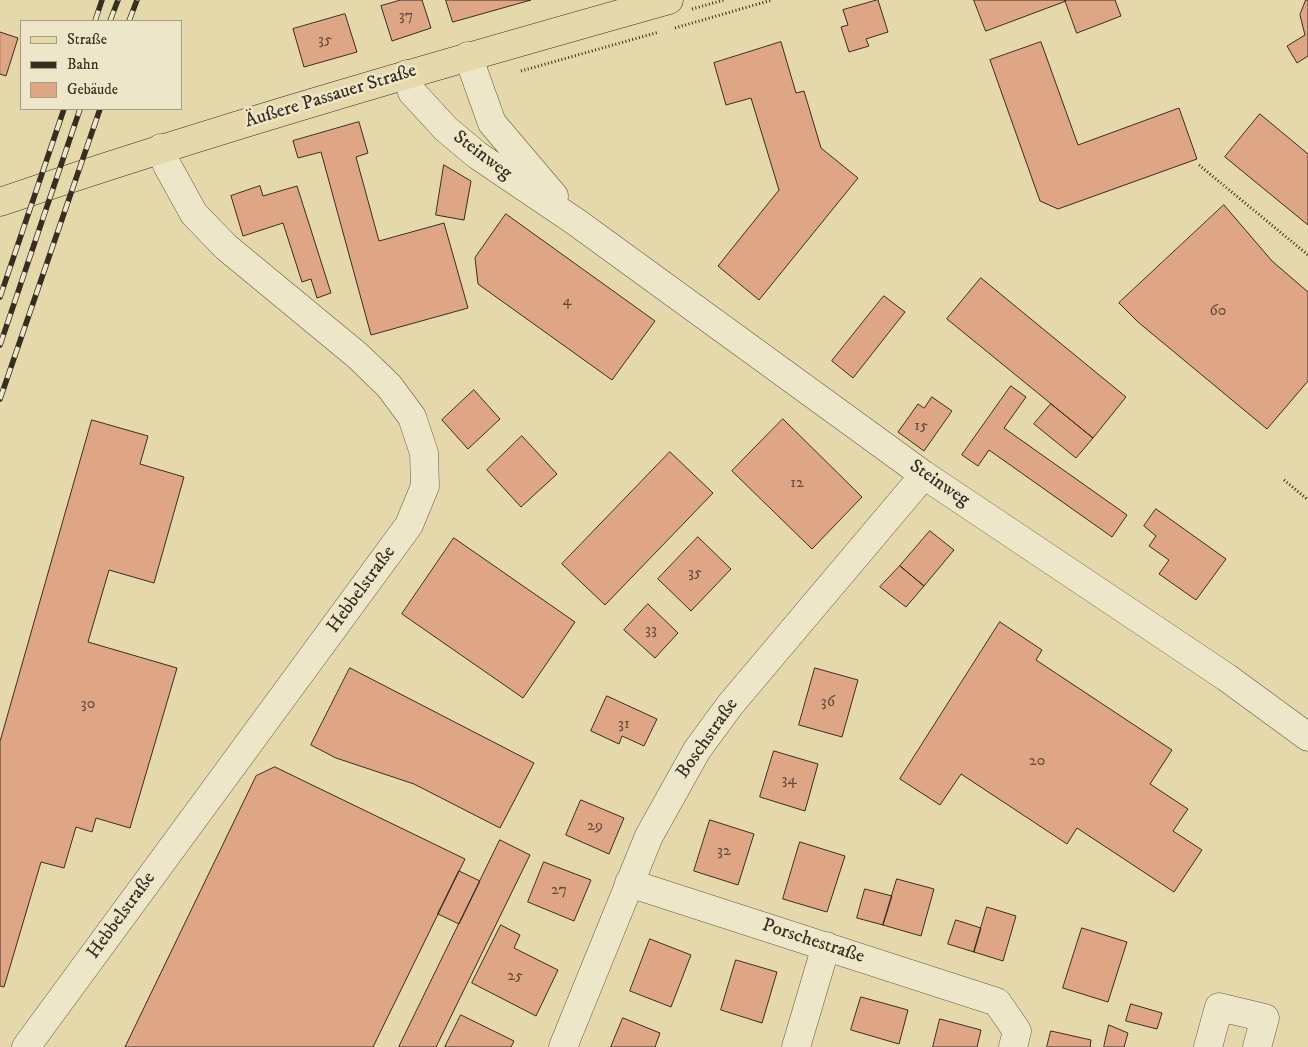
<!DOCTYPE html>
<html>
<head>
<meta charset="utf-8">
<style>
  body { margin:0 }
  #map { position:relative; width:1308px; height:1047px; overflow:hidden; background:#e5d9ac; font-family:"IM FELL DW Pica",serif }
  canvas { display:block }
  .legend { position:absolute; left:20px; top:20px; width:162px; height:90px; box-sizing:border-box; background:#eee6c9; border:1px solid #a59c85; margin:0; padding:6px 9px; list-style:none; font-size:15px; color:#382d20 }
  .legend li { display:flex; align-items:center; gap:10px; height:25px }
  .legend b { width:25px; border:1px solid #a59c85 }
</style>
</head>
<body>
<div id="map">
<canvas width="1308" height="1047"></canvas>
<ul class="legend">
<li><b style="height:6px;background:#e5d9ac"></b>Straße</li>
<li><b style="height:6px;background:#382d20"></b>Bahn</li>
<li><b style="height:14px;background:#dfa686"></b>Gebäude</li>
</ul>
</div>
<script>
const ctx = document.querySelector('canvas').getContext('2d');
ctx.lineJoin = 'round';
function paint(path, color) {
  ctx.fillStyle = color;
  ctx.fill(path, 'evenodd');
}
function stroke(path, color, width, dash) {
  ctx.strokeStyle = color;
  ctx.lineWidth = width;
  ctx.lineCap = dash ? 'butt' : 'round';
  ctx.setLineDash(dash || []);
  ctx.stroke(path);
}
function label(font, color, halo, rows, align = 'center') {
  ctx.font = font + ' "IM FELL DW Pica",serif';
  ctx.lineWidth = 5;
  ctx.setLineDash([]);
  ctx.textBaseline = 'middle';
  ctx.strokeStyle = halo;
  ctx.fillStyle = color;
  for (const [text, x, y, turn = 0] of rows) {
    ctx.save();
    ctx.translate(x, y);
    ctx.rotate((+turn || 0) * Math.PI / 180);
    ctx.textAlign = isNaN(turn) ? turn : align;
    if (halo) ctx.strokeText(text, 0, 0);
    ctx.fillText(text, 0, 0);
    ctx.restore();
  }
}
const building = new Path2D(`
  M401,0H422L431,28L392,41L381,6Z
  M446,0H531L453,22Z
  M878,0L888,32L866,39L869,46L849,52L841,27L848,25L843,10Z
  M974,0H1065L1066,1L986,31Z
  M1065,0H1115L1121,16L1077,33Z
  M1306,0H1308V56L1297,63L1287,46L1305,35L1300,15Z
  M345,14L357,52L304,67L293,29Z
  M0,32L18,38L6,76L0,74Z
  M781,42L796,93L804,91L821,148L858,178L759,300L718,266L779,190L751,98L726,105L714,63Z
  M1041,42L1078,145L1179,108L1197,159L1058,209L1040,201L990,60Z
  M1260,114L1308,154V225L1225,157Z
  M359,122L368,153L356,157L379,241L444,223L468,308L371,335L321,152L298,158L293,141Z
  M444,165L471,181L464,220L436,215Z
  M260,186L263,196L297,186L331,293L317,298L311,279L302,282L283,223L243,236L231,196Z
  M1224,205L1272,261L1308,292V381L1267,429L1138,322L1119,303Z
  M506,214L655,321L612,380L478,284L475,258Z
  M981,278L1126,397L1093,438L947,319Z
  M884,296L905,312L853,378L832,361Z
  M1011,386L1026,397L1004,428L1127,515L1112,537L989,450L978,466L962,455Z
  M474,390L500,419L468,449L442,420Z
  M932,397L952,411L924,451L898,432L918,404L924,408Z
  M1051,404L1093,438L1076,458L1034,424Z
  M783,419L862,497L812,549L732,471Z
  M92,420L148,436L140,464L184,477L154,583L109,570L88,642L177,668L130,828L96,818L92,832L76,827L64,868L41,862L4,987L0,986V742Z
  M522,436L557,474L521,507L487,470Z
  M670,452L713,493L605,605L562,564Z
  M1156,509L1226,559L1196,600L1159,574L1169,560L1149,546L1156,536L1144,526Z
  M930,531L954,550L924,586L900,566Z
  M698,537L731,569L691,611L658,579Z
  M454,538L575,622L523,698L402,614Z
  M900,566L924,586L906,607L880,587Z
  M648,604L678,633L655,658L624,630Z
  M1000,622L1042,650L1036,660L1172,750L1150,784L1188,809L1173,831L1202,850L1174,892L1077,828L1067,844L961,774L940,805L900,779Z
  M350,668L534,763L500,828L414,784L336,758L311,745Z
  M815,668L858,680L842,737L799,725Z
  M607,696L657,719L644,746L622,736L619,744L591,731Z
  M774,751L818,764L805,811L760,797Z
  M275,767L465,859L373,1047H125L256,776Z
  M581,800L624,818L609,854L566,835Z
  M710,820L754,834L738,885L694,871Z
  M500,840L530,855L436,1047H399Z
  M800,842L845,856L827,912L783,899Z
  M544,862L591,880L574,921L528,902Z
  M459,871L480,881L459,924L438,914Z
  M897,879L934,889L921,936L883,925Z
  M865,889L892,896L883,925L857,918Z
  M987,907L1016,916L1003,961L974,952Z
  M956,920L981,928L974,952L948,944Z
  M501,925L520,935L514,948L558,970L536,1016L472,983Z
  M1082,928L1127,942L1108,1002L1063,988Z
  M650,939L691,955L671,1007L630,991Z
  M736,960L777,972L762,1023L721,1010Z
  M861,997L908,1010L899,1044L851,1030Z
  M1131,1004L1162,1013L1157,1029L1126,1021Z
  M461,1015L514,1041L511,1047H445Z
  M623,1018L660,1033L655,1047H611Z
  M940,1019L981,1030L977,1047H933Z
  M1109,1025L1128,1033L1124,1047H1104Z
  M1051,1031L1091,1040L1090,1047H1047Z`);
const path = new Path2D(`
  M692,9L724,0
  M675,28L772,0
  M521,71L659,32
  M1199,165L1308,255
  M1284,480L1308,500`);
const minor = new Path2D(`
  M468,56L492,123L554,196
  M407,74L412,92L446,129L477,155L576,222L924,475L1226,677L1308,737
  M629,883L997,1002L1017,1031L1013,1047
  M26,1047L409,525L425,486L424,453L412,417L389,386L358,356L226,247L194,214L167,165L161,148
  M563,1047L649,836L697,750L730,705L924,475
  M796,1047L826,946
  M1208,1047L1219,1007L1265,1018L1257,1047`);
const major = new Path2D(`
  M0,202C221,127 445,63 669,0`);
const rail = new Path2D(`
  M95,21L102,0
  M110,21L118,0
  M129,21L137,0
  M0,297L64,109
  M0,345L80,109
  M0,399L100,109`);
const numberNames = [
  ["37",406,17],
  ["35",325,41],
  ["4",567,302],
  ["60",1218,312],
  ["15",921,427],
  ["12",797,484],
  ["35",695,574],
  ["33",651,631],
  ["36",828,703],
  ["30",88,705],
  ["31",624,725],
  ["20",1037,762],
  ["34",789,781],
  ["29",595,827],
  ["32",724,852],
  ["27",559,891],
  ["25",515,977]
];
const streetNames = [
  ["Äußere Passauer Straße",331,97,-17],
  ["Steinweg",482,156,37],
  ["Steinweg",939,484,34],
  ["Hebbelstraße",362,590,-54],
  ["Boschstraße",708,739,-55],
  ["Hebbelstraße",122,916,-54],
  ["Porschestraße",813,942,18]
];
paint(building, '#dfa686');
stroke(building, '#382d20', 1);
stroke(minor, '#635843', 29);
stroke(major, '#382d20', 29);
stroke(path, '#382d20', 3, [1, 2.5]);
stroke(minor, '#eee6c9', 28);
stroke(major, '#e5d9ac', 28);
stroke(rail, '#382d20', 5.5);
stroke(rail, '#eee6c9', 4, [11]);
label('16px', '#624b3a', null, numberNames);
label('19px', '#382d20', '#eee6c9', streetNames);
</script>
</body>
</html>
